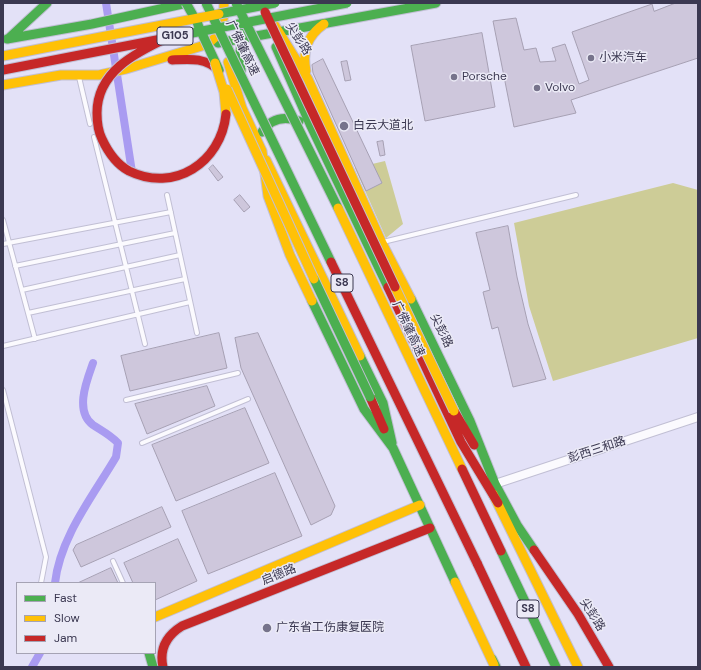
<!DOCTYPE html>
<html>
<head>
<meta charset="utf-8">
<style>
  body { margin:0 }
  #map { position:relative; width:701px; height:670px; overflow:hidden; background:#e3e1f7; font-family:"DM Sans",sans-serif }
  canvas { display:block }
  .frame { position:absolute; inset:0; border:4px solid #3b3851; pointer-events:none }
  .legend { position:absolute; left:16px; top:582px; width:140px; height:72px; box-sizing:border-box; background:#ebeaf6; border:1px solid #a5a3b4; margin:0; padding:5px 7px; list-style:none; font-size:12px; color:#3b3851 }
  .legend li { display:flex; align-items:center; gap:8px; height:20px }
  .legend b { width:20px; border:1px solid #a5a3b4 }
</style>
</head>
<body>
<div id="map">
<canvas width="701" height="670"></canvas>
<div class="frame"></div>
<ul class="legend">
<li><b style="height:5px;background:#4caf50"></b>Fast</li>
<li><b style="height:5px;background:#ffc107"></b>Slow</li>
<li><b style="height:5px;background:#c62828"></b>Jam</li>
</ul>
</div>
<script>
const ctx = document.querySelector('canvas').getContext('2d');
ctx.lineJoin = 'round';
function paint(path, color) {
  ctx.fillStyle = color;
  ctx.fill(path, 'evenodd');
}
function stroke(path, color, width, dash) {
  ctx.strokeStyle = color;
  ctx.lineWidth = width;
  ctx.lineCap = dash ? 'butt' : 'round';
  ctx.setLineDash(dash || []);
  ctx.stroke(path);
}
function label(font, color, halo, rows, align = 'center') {
  ctx.font = font + ' "DM Sans","Noto Sans SC",sans-serif';
  ctx.lineWidth = 3;
  ctx.setLineDash([]);
  ctx.textBaseline = 'middle';
  ctx.strokeStyle = halo;
  ctx.fillStyle = color;
  for (const [text, x, y, turn = 0] of rows) {
    ctx.save();
    ctx.translate(x, y);
    ctx.rotate((+turn || 0) * Math.PI / 180);
    ctx.textAlign = isNaN(turn) ? turn : align;
    if (halo) ctx.strokeText(text, 0, 0);
    ctx.fillText(text, 0, 0);
    ctx.restore();
  }
}
const green = new Path2D(`
  M385,161L403,224L386,238L355,168Z
  M673,183L698,190V338L553,381L529,306L514,223Z`);
const canal = new Path2D(`
  M106,3L132,172
  M55,583C60,537 93,496 116,457L118,443C109,434 102,431 93,425C74,411 87,380 93,363
  M32,667L40,653`);
const building = new Path2D(`
  M676,3H698V58L571,100L576,113L514,127L493,21L516,18L524,50L536,48L540,62L556,61L552,48L565,44L579,84L589,80L572,32L652,4L654,11Z
  M482,33L495,107L425,121L411,46Z
  M323,59L382,183L366,191L313,73L312,65Z
  M347,61L351,80L345,81L341,62Z
  M383,141L385,155L380,156L377,142Z
  M213,165L223,177L218,181L209,169Z
  M240,195L250,207L244,212L234,200Z
  M508,226L517,277L528,324L546,379L513,387L498,327L492,329L483,292L490,290L476,233Z
  M219,333L227,368L130,391L121,356Z
  M258,333L335,506L331,515L311,525L241,368L235,338Z
  M207,386L215,406L147,434L135,404Z
  M245,408L269,463L176,501L152,445Z
  M275,473L302,536L208,574L182,511Z
  M162,507L171,527L81,567L73,550L76,545Z
  M178,539L197,581L155,600V583H133L124,563Z
  M111,568L118,583H78Z`);
const lane = new Path2D(`
  M79,77L90,124
  M94,137L145,344
  M167,195L197,333
  M3,220L35,339
  M383,242L576,195
  M3,244L171,212
  M15,266L175,233
  M22,290L180,255
  M28,313L185,279
  M3,346L190,302
  M3,390L46,557L41,583
  M126,400L238,373
  M142,443L248,399
  M113,561L123,583`);
const street = new Path2D(`
  M495,484L698,417`);
const fast = new Path2D(`
  M7,39L92,24L187,3
  M8,39L47,3
  M218,43L436,3
  M276,47L310,124L388,287
  M241,71L240,52L244,31
  M262,132C271,118 284,116 299,121
  M411,299L470,421L495,484L517,525L534,550
  M312,301L364,409L393,448L455,582
  M360,356L383,403L392,443
  M501,551L556,667
  M149,653L153,667
  M492,659L496,667`);
const slow = new Path2D(`
  M274,24L308,79L382,243L411,299
  M228,62L242,108L262,151L268,196L290,255L312,301
  M306,71C302,51 307,36 324,24
  M3,85L61,75H99L126,69L205,45C223,36 224,21 224,3
  M266,160L360,356
  M493,494L578,667
  M455,582L494,665
  M155,617L420,505`);
const jam = new Path2D(`
  M172,60C189,59 206,57 219,71
  M388,287L461,442L498,503
  M370,397L384,429
  M454,411L474,445
  M534,550L578,614L609,667
  M477,563L526,667
  M163,667C159,649 166,636 182,626L430,528`);
const fastBridge = new Path2D(`
  M186,3L198,24
  M206,3L331,262
  M236,3L338,208
  M219,14L275,3
  M198,25L219,70
  M182,35L347,3
  M314,279L370,397`);
const slowBridge = new Path2D(`
  M3,56L219,14
  M215,63L224,92L226,114
  M227,89L314,279
  M338,208L462,469
  M395,287L454,411`);
const jamBridge = new Path2D(`
  M265,12L395,287
  M167,38C135,53 97,72 97,113C97,122 98,131 102,139C108,152 116,164 129,171C174,193 221,163 226,114
  M3,70L182,35
  M331,262L477,563
  M462,469L501,551`);
const markers = [
  [591,58,4,"#76738b"],
  [454,77,4,"#76738b"],
  [537,88,4,"#76738b"],
  [344,126,5,"#76738b"],
  [267,628,5,"#76738b"]
];
const shields = [
  [175,36,36],
  [342,283,22],
  [528,609,22]
];
const shieldNames = [
  ["G105",175,36],
  ["S8",342,283],
  ["S8",528,609]
];
const streetNames = [
  ["尖彭路",298,39,57],
  ["广佛肇高速",242,48,64],
  ["广佛肇高速",408,329,65],
  ["尖彭路",441,331,64],
  ["彭西三和路",597,450,-18],
  ["启德路",279,575,-22],
  ["尖彭路",592,615,58]
];
const poiNames = [
  ["小米汽车",599,58],
  ["Porsche",462,77],
  ["Volvo",545,88],
  ["白云大道北",353,126],
  ["广东省工伤康复医院",276,628]
];
paint(green, '#cdcc97');
stroke(canal, '#a99bf1', 8);
paint(building, '#cec7dc');
stroke(building, '#a6a0b3', 1);
stroke(lane, '#c1bfd4', 6);
stroke(street, '#c1bfd4', 10);
stroke(fast, '#c1bfd4', 11);
stroke(slow, '#c1bfd4', 11);
stroke(jam, '#c1bfd4', 11);
stroke(lane, '#fbfafe', 4);
stroke(street, '#fbfafe', 8);
stroke(fast, '#4caf50', 9);
stroke(slow, '#ffc107', 9);
stroke(jam, '#c62828', 9);
stroke(fastBridge, '#c1bfd4', 11, []);
stroke(slowBridge, '#c1bfd4', 11, []);
stroke(jamBridge, '#c1bfd4', 11, []);
stroke(fastBridge, '#4caf50', 9);
stroke(slowBridge, '#ffc107', 9);
stroke(jamBridge, '#c62828', 9);
for (const [x, y, r, color] of markers) {
  const dot = new Path2D();
  dot.arc(x, y, r, 0, 2 * Math.PI);
  ctx.fillStyle = color;
  ctx.fill(dot);
  stroke(dot, '#ebeaf6', 1.5);
}
for (const [x, y, w] of shields) {
  const box = new Path2D();
  box.roundRect(x - w / 2, y - 9, w, 18, 3);
  ctx.fillStyle = '#ebeaf6';
  ctx.fill(box);
  stroke(box, '#3b3851', 1);
}
label('bold 11px', '#3b3851', null, shieldNames);
label('12px', '#3b3851', '#ebeaf6', streetNames);
label('12px', '#3b3851', '#ebeaf6', poiNames, 'left');
</script>
</body>
</html>
